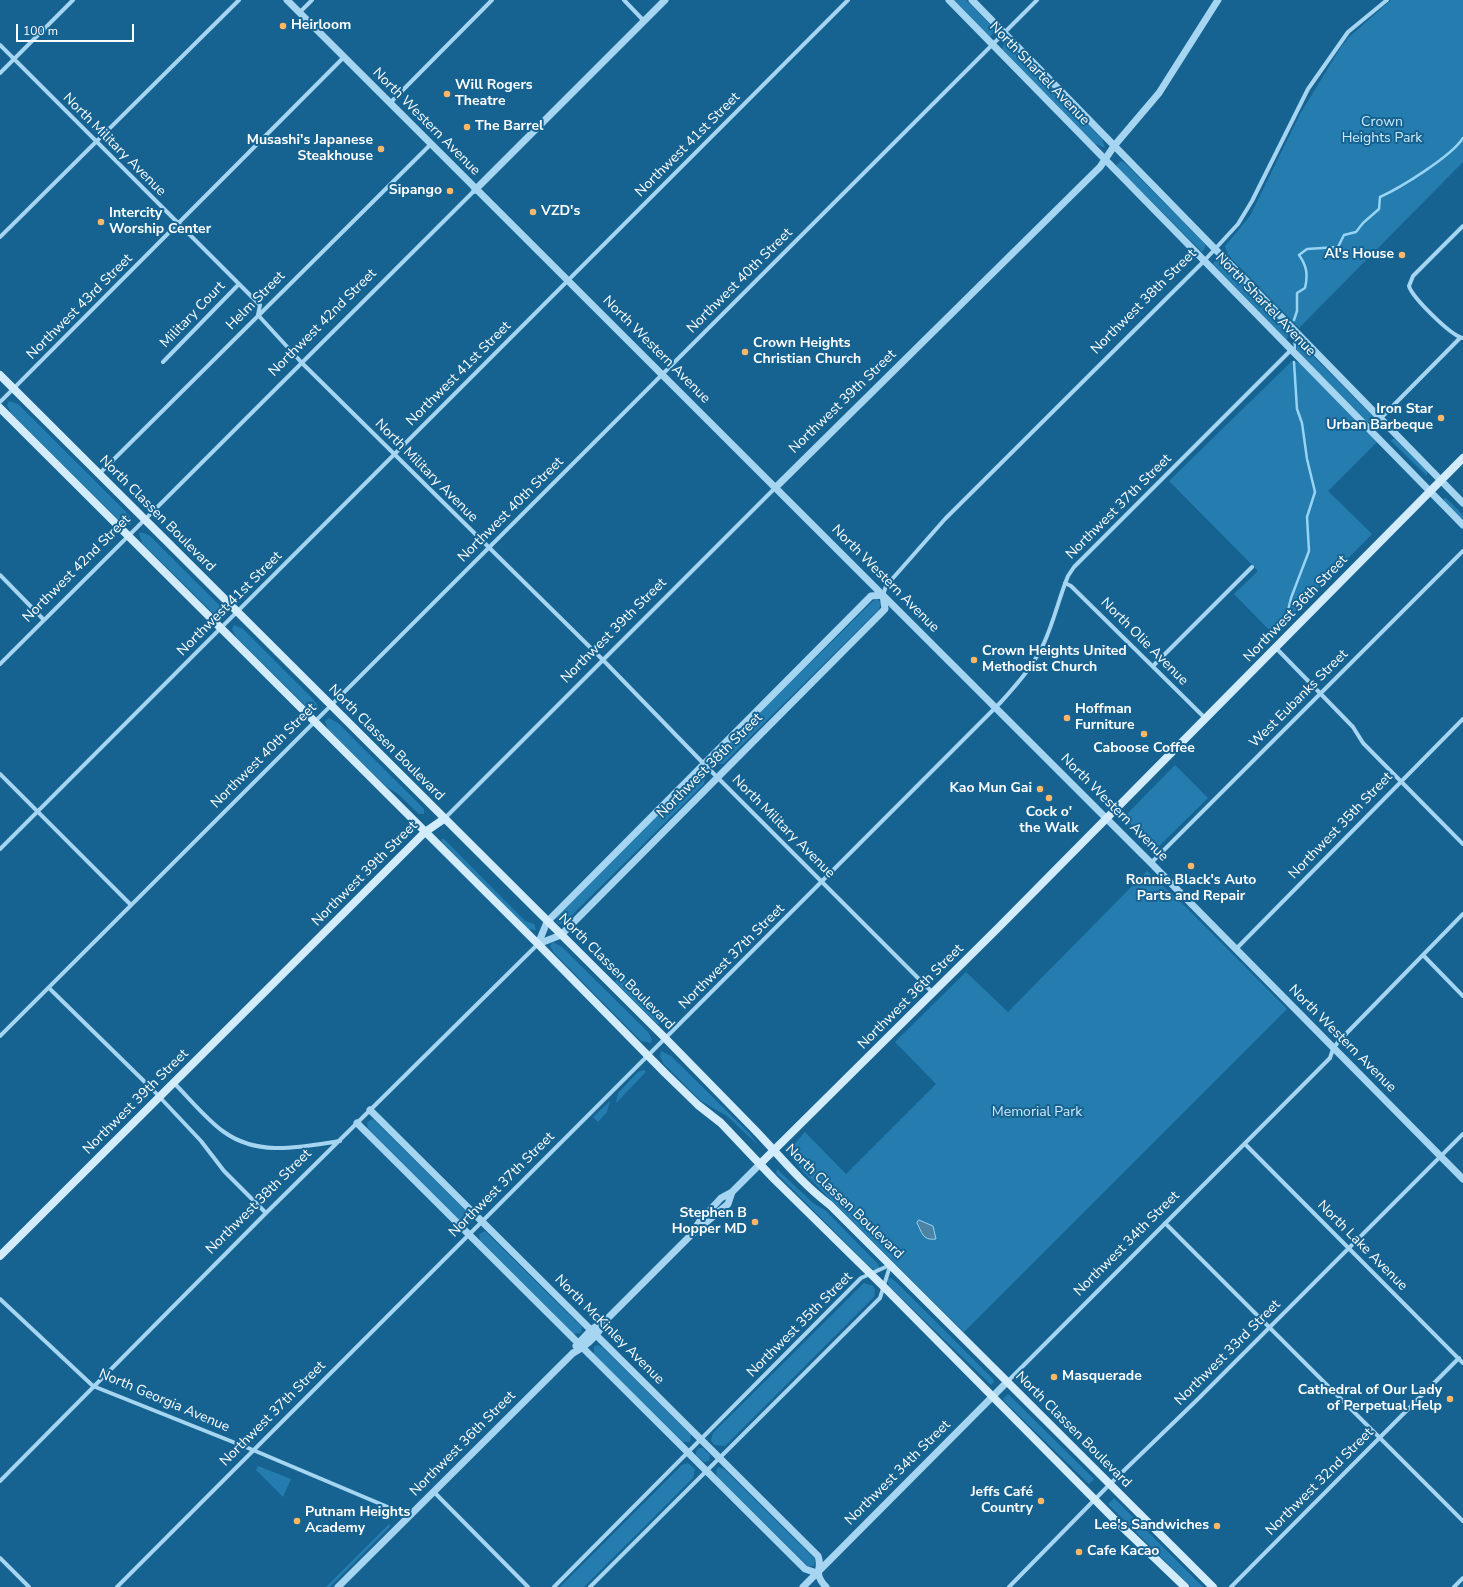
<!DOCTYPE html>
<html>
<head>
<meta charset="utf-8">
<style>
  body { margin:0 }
  #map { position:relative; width:1463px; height:1587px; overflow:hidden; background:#166392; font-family:"Nunito Sans",sans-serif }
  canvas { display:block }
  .scale { position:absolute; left:16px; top:24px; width:118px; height:18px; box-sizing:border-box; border:2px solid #fff; border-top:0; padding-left:5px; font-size:12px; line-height:14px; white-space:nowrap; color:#fff; -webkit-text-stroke:3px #166392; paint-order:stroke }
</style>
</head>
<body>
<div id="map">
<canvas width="1463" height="1587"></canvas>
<div class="scale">100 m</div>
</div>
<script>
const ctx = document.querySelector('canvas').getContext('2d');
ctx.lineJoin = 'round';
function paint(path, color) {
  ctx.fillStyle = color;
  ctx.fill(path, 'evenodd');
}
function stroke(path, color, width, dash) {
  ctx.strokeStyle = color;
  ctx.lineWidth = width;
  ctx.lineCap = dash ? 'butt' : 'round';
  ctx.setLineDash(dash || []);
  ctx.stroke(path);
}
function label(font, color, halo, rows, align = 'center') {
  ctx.font = font + ' "Nunito Sans",sans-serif';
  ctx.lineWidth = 4;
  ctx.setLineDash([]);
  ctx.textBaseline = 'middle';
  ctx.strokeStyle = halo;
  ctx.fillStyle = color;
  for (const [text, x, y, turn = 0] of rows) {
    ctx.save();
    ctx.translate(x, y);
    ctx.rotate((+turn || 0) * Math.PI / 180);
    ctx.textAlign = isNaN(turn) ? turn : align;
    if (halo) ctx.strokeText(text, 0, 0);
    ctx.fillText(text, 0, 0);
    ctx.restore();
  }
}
const green = new Path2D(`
  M954,0H966L996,30L990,37Z
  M1391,0H1463V162L1299,328L1228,255L1225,246L1250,216L1300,114L1341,47L1349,37Z
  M1005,42L1008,43L1102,139L1105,148L1094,143L1002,49Z
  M1121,161L1125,163L1205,244V248L1202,252L1116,166Z
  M1216,259L1222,261L1289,329L1287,340L1213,264Z
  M1297,340L1373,416L1372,422H1367L1297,351Z
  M1292,361L1300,363L1377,442L1328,491L1372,534L1273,634L1234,594L1258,571L1169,481Z
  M9,401L18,404L129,515L132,521L130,525L121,522L11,413L7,405Z
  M1392,439H1395L1427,471V476L1391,441Z
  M1444,498H1446L1463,515V520L1444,501Z
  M139,533H144L150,536L220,606L224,614L223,616L214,614L142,543Z
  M877,599L881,603L879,609L723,764H717L715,762L716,756L873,601Z
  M234,625L243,629L313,699L318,706L317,711L309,709L236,637L232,629Z
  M329,718L338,723L424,809V814H419L397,793L388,788L328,729L325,721Z
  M1175,765L1208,798L1156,849L1124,817Z
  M701,775L705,780L704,784L565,922L560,924L557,922V917L697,776Z
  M441,839H444L525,921L534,924L536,930L528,929L442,842Z
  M1147,871L1186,907L1287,1009L964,1332L804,1173L789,1155L790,1149L805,1132L846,1174L936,1084L895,1042L966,972L1008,1012Z
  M553,942L562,947L648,1032L652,1039L651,1043L641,1041L554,953L550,946Z
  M621,974L664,1018L658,1024L615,982Z
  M661,1051L671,1056L749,1133L758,1145L727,1116L701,1101L663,1063L660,1056Z
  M644,1070L646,1072L616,1103L618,1093L638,1072Z
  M610,1101L607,1112L598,1122L593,1117Z
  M373,1119L470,1215L472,1220L470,1223L465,1225L462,1223L368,1128L367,1122Z
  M777,1169L813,1203L825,1210L878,1264L880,1269L875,1270L871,1268L776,1173Z
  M485,1231L582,1327L581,1333L574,1334L480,1240L479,1234Z
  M890,1278L895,1281L993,1379L994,1382L991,1385L889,1286L887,1279Z
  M864,1283L873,1286L875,1290L874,1297L725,1446L714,1445L711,1440L713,1433Z
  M597,1345L602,1347L691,1435L690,1442H683L594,1354V1347Z
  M1008,1394L1094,1479L1089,1484L1004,1401L1003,1399Z
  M699,1448H703L710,1455L709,1461L704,1462L696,1455V1452Z
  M688,1463L695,1469L693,1478L584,1587H560L682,1465Z
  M258,1466L291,1479L283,1497L256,1470Z
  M718,1467L724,1469L815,1559L814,1566H808L717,1476L716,1471Z
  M1114,1498L1203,1587H1191L1108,1504Z
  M389,1524L390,1527L330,1587H326Z`);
const water = new Path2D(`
  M919,1220L933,1226L936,1239C922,1241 922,1232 917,1223Z`);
const stream = new Path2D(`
  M1294,320L1297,311V293L1305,288C1308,275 1307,266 1299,255L1307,249L1338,247L1344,235L1356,232L1363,223L1379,209L1380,197C1400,188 1452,156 1463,138
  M1294,335L1295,348
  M1285,623L1291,598L1309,551L1307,517L1315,492L1307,459L1302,423L1297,409L1294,362`);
const minor = new Path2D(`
  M624,0L644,21
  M299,13L312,0
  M0,45L260,305L258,315L302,363L603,660L704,764L933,993
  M0,73L73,0
  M390,103L492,0
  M1463,226L1413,276L1409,286C1412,297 1451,336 1463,338
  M0,237L239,0
  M163,362L239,284
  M0,402L344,57
  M1369,430L1460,338
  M99,474L430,145
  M0,575L44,620
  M1065,583L1071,586L1206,719
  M883,595L886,586L945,519L1204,261L1238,224L1252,201L1308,89L1348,32L1387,0
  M1276,648L1353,727L1363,743L1463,844
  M0,664L475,190
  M1153,666L1252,567
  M0,774L131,905
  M444,819L775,488
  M0,849L848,0
  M1151,863L1463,551
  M1236,949L1463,719
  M1423,955L1463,996
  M49,988L153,1090L201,1141L224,1171L266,1213
  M0,1036L1037,0
  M174,1083C189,1098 207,1120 224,1132C259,1157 301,1147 340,1141
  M1245,1144L1463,1363
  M1165,1223L1463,1521
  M0,1299L93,1386L253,1450L409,1516
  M1007,1382L1330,1058L1333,1049L1338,1042L1463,914
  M0,1481L266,1213L538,944
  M434,1492L528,1587
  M0,1558L29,1587
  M117,1587L1001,702C1017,684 1034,665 1044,643C1054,621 1059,598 1068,576L1074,567L1291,350
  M554,1587L861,1278L890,1265
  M590,1587L880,1298L890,1266
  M1009,1587L1109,1485L1197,1400L1463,1134
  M1231,1587L1459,1358
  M1454,1587L1463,1578`);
const tertiary = new Path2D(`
  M287,0L1151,863L1463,1179
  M949,0L1463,525
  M972,0L1463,503
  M475,190L665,0
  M775,488L1100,167L1114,146L1159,93L1218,0
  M883,595L885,609L561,935L538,944L547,922L871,596Z
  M370,1110L818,1556C823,1569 812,1572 826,1587
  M357,1123L805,1569L817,1573
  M694,1230L700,1221L721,1198L732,1192L760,1164
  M576,1346L591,1330L607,1319L692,1234L728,1204L732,1192
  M338,1587L573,1353C589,1345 598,1334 607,1319
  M803,1587L1007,1382`);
const secondary = new Path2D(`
  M0,375L666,1039C695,1069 725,1099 754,1129C779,1155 801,1183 830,1205L1213,1587
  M0,408L538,944L665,1073L698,1105L721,1123L774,1179L884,1287L1114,1519L1185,1587
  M760,1164L999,927L1463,458
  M0,1256L425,832L444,819`);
const markers = [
  [283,26,4,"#ffb765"],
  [447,94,4,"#ffb765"],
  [467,127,4,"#ffb765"],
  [381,149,4,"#ffb765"],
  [450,191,4,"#ffb765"],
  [533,212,4,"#ffb765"],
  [101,222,4,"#ffb765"],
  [1402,255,4,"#ffb765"],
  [745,352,4,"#ffb765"],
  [1441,418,4,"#ffb765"],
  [974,660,4,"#ffb765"],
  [1067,718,4,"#ffb765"],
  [1144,734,4,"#ffb765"],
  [1040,789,4,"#ffb765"],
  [1049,798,4,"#ffb765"],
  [1191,866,4,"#ffb765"],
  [755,1222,4,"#ffb765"],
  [1054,1377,4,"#ffb765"],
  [1450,1399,4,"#ffb765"],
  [1041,1501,4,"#ffb765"],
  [297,1521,4,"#ffb765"],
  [1217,1526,4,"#ffb765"],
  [1079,1552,4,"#ffb765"]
];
const poiNames = [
  ["Heirloom",291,26],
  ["Will Rogers",455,86],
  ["Theatre",455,102],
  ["The Barrel",475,127],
  ["Musashi's Japanese",373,141,"right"],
  ["Steakhouse",373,157,"right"],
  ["Sipango",442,191,"right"],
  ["VZD's",541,212],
  ["Intercity",109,214],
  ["Worship Center",109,230],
  ["Al's House",1394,255,"right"],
  ["Crown Heights",753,344],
  ["Christian Church",753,360],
  ["Iron Star",1433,410,"right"],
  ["Urban Barbeque",1433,426,"right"],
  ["Crown Heights United",982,652],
  ["Methodist Church",982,668],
  ["Hoffman",1075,710],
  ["Furniture",1075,726],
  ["Caboose Coffee",1144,749,"center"],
  ["Kao Mun Gai",1032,789,"right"],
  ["Cock o'",1049,813,"center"],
  ["the Walk",1049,829,"center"],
  ["Ronnie Black's Auto",1191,881,"center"],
  ["Parts and Repair",1191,897,"center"],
  ["Stephen B",747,1214,"right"],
  ["Hopper MD",747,1230,"right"],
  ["Masquerade",1062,1377],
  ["Cathedral of Our Lady",1442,1391,"right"],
  ["of Perpetual Help",1442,1407,"right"],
  ["Jeffs Café",1033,1493,"right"],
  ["Country",1033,1509,"right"],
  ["Putnam Heights",305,1513],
  ["Academy",305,1529],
  ["Lee's Sandwiches",1209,1526,"right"],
  ["Cafe Kacao",1087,1552]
];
const streetNames = [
  ["North Shartel Avenue",1039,74,46],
  ["North Western Avenue",426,122,45],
  ["North Military Avenue",114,145,45],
  ["Northwest 41st Street",688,145,-45],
  ["Northwest 40th Street",740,281,-45],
  ["Helm Street",256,301,-45],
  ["Northwest 38th Street",1144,302,-45],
  ["North Shartel Avenue",1265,305,46],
  ["Northwest 43rd Street",80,307,-45],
  ["Military Court",193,315,-46],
  ["Northwest 42nd Street",323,323,-45],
  ["North Western Avenue",656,350,45],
  ["Northwest 41st Street",459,374,-45],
  ["Northwest 39th Street",843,402,-44],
  ["North Military Avenue",426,471,45],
  ["Northwest 37th Street",1119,507,-45],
  ["Northwest 40th Street",511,510,-45],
  ["North Classen Boulevard",157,514,45],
  ["Northwest 42nd Street",77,569,-45],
  ["North Western Avenue",885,579,45],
  ["Northwest 41st Street",230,604,-45],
  ["Northwest 36th Street",1296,609,-46],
  ["Northwest 39th Street",614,631,-45],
  ["North Olie Avenue",1144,642,45],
  ["West Eubanks Street",1299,699,-45],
  ["North Classen Boulevard",386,743,45],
  ["Northwest 40th Street",264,756,-45],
  ["Northwest 38th Street",710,766,-45],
  ["North Western Avenue",1114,808,45],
  ["Northwest 35th Street",1341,826,-46],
  ["North Military Avenue",783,827,45],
  ["Northwest 39th Street",365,874,-45],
  ["Northwest 37th Street",732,957,-45],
  ["North Classen Boulevard",616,972,45],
  ["Northwest 36th Street",911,997,-45],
  ["North Western Avenue",1342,1039,45],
  ["Northwest 39th Street",136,1102,-45],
  ["Northwest 37th Street",502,1185,-45],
  ["Northwest 38th Street",259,1202,-45],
  ["North Classen Boulevard",844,1202,44],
  ["Northwest 34th Street",1127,1244,-45],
  ["North Lake Avenue",1362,1246,45],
  ["Northwest 35th Street",800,1325,-45],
  ["North McKinley Avenue",609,1330,45],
  ["Northwest 33rd Street",1228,1353,-45],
  ["North Georgia Avenue",164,1401,23],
  ["Northwest 37th Street",273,1414,-45],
  ["North Classen Boulevard",1073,1430,45],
  ["Northwest 36th Street",463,1444,-45],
  ["Northwest 34th Street",898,1473,-45],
  ["Northwest 32nd Street",1320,1482,-45]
];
const parkNames = [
  ["Crown",1382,123],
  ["Heights Park",1382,139],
  ["Memorial Park",1037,1113]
];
paint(green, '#257daf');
paint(water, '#4d83a3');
stroke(water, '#97d3f3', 1);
stroke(stream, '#97d3f3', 2.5);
stroke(minor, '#a5d5f1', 4);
stroke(tertiary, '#a5d5f1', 7);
stroke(secondary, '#d3ecfb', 8);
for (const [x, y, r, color] of markers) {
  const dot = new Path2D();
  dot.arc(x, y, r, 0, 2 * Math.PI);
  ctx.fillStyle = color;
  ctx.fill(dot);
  stroke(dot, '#166392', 1.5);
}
label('bold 14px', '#fff', '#166392', poiNames, 'left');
label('14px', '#fff', '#166392', streetNames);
label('14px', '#cceafc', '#166392', parkNames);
</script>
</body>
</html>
